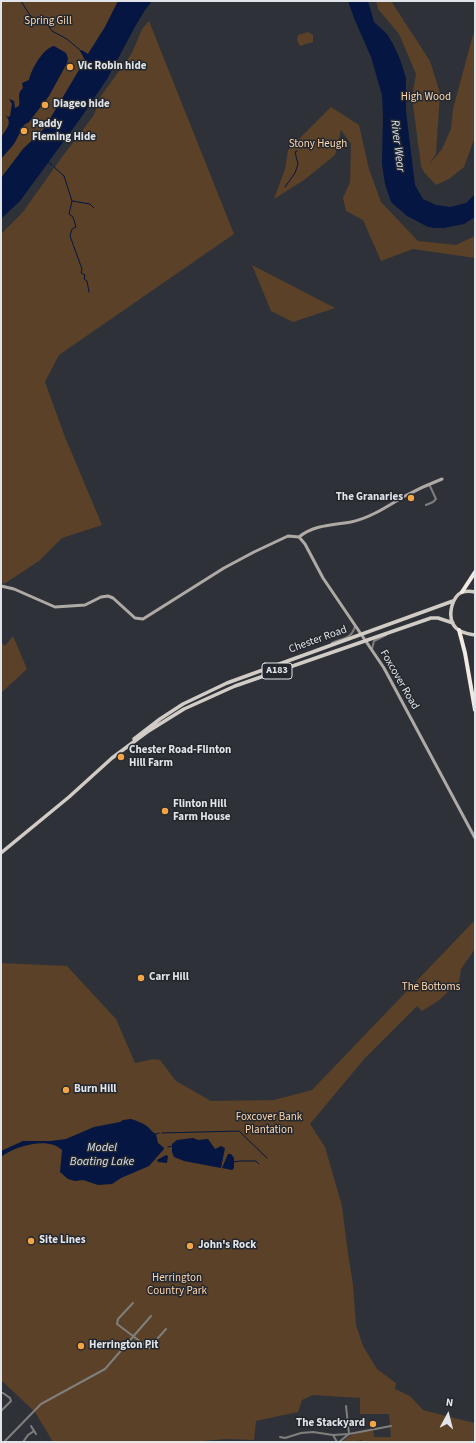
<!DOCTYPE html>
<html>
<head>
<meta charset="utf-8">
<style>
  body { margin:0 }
  #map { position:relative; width:476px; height:1443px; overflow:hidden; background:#2e3238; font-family:"Source Sans 3",sans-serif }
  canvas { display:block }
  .frame { position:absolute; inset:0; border:2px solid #e1e4e8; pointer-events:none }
  .north { position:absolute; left:428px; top:1395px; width:40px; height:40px; -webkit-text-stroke:3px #24282e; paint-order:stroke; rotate:7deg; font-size:11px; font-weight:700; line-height:16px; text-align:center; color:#e1e4e8 }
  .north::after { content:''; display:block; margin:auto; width:14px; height:18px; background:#e1e4e8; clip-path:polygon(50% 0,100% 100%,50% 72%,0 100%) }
</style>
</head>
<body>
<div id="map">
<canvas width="476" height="1443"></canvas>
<div class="frame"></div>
<div class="north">N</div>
</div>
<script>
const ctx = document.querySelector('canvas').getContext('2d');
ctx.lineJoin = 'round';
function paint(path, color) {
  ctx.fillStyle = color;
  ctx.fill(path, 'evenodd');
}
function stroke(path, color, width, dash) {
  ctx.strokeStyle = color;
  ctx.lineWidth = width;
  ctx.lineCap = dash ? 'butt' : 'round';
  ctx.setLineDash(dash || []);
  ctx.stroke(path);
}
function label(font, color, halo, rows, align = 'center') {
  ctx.font = font + ' "Source Sans 3",sans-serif';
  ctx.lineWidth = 3;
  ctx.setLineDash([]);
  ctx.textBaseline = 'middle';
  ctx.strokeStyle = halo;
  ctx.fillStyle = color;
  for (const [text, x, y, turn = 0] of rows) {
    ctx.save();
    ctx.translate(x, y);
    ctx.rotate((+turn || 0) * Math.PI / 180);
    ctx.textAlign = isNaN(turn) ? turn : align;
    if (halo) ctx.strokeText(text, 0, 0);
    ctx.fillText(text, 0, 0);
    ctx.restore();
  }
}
const green = new Path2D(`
  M1,1H118L105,27L88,54L82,50L85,60L44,129L23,149L1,178Z
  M376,1H391L430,61L440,93L436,154L428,166L442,149L451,129L453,109L473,35L475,30V137L464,167L449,179L436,185L424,172L421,166L412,97L416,74L399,34L378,9Z
  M149,21L234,234L59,355L45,382L65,437L102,525L62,538L39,561L4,584L1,581V234L23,212L62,157L94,115L101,96L132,53L142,29Z
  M308,32L313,35V42L300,46L297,40L298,35Z
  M331,107L359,125L369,169L381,202L418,241L456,245L475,236V258L413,249L381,261L363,220L346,211L343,198L350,182L351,144L341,130L335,155L304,180L274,199L285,169L288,150Z
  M252,265L335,308L293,322L271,311Z
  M13,636L27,669L1,693V643L5,646Z
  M475,920V949L461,969L459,982L446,987L449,991L438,1001L422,1011L417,1006L365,1058L310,1124L325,1147L342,1206L347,1246L353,1285L356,1325L363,1346L377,1369L396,1383L395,1389L410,1396L423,1410L458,1419L475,1423V1442H363L362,1440L353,1442H342C352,1433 359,1432 373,1430L374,1437H391L389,1414H360V1398L313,1395L302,1400L298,1412L256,1421L254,1440L227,1439L191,1442H53L35,1412L1,1380V963L67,966L116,1019L135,1063L154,1059L160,1060L176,1081L211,1101L274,1100L312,1090Z`);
const water = new Path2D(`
  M118,1H152L145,10L136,25L107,79L80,119L20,201L1,219V178L23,149L44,129L85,60L80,51L81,50L88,54L105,27Z
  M348,1H368L374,22L387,34L393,44L400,59L406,78V111L415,185L423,199L436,205L450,207L466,203L475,194V217L464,224L444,228H435L428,227L407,216L391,202L385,184L382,164L383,116L382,95L371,57L354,18Z
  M54,46L66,53L68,58L67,63L49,96L29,122L24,125L14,144L1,159C1,152 0,145 1,139C2,132 15,124 5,115L8,117L10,116L12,104L9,99L14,101L15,108L19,106C21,98 16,95 23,88L22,83L29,80C31,70 43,48 54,46Z
  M131,1119C137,1121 143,1123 148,1127C151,1130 152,1132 156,1134L158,1143L164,1148V1149L149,1166L121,1178L112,1184L98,1185L83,1180L75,1181L68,1179L60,1172L62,1150C49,1136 14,1146 1,1157V1151L23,1141H51L66,1139L94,1127L120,1122L123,1120Z
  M193,1138L198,1140L208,1139L215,1149L221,1146L225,1148L221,1168L184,1161L174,1157L172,1152V1144L177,1140Z
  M228,1154H231L234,1158V1168L232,1170L222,1168Z
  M166,1155L168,1156L167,1163L158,1162L157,1160Z`);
const stream = new Path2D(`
  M21,1L29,14L35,20H37L42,23L47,24L52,31L67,39L81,51
  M48,162L52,165
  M54,167L64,176L72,201L69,214L73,217L76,227L72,229L70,236L82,269L81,273L85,275L84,279L87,281L89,292
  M285,187L295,173L298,164L295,152L297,151
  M72,201L90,204L94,208
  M162,1133L239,1131L267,1158
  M156,1134L159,1133
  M168,1147L173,1146
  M233,1162L240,1161H256L259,1164`);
const street = new Path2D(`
  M426,505L433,502L436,499L429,484
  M332,643C343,638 352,639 355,626
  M372,649L374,641L386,635
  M133,1303L118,1319L117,1324L149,1348L166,1329
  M1,1393H3L10,1398L11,1401L1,1411
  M31,1426L36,1434
  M333,1435L337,1442
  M280,1437L285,1438L301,1433L313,1432L333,1435L349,1434L391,1426
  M4,1442L41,1404L105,1369L151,1316
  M23,1442L28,1435L34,1431
  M339,1442L349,1434L346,1406`);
const secondary = new Path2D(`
  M299,537C314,525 332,525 351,522C370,518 386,507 403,497C416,490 429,484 442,479
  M1,586L14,589L55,607L85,605L101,597L108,596L113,598L135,618L143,619L224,568L254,552L288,536L299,537L305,544L323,578L384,668L475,838`);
const primary = new Path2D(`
  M475,592C471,591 466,591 462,592C452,597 448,614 453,624C457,632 467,634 475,635
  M134,739L160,719L183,704L227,683L453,601
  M1,853L69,797L112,758L147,732L184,709L235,686L431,618H438L453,623`);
const highway = new Path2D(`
  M462,592L475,572
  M459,630L465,653L475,710`);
const markers = [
  [70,67,4,"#f4a444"],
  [45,105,4,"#f4a444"],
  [24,131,4,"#f4a444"],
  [411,498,4,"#f4a444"],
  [121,757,4,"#f4a444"],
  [165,811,4,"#f4a444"],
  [141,978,4,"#f4a444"],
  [66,1090,4,"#f4a444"],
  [31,1241,4,"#f4a444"],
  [190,1246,4,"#f4a444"],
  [81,1346,4,"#f4a444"],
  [373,1424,4,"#f4a444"]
];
const shields = [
  [277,671,30]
];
const shieldNames = [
  ["A183",277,671]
];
const parkNames = [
  ["Spring Gill",48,22],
  ["High Wood",426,98],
  ["Stony Heugh",318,145],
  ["The Bottoms",431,988],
  ["Foxcover Bank",269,1118],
  ["Plantation",269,1131],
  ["Herrington",177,1279],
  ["Country Park",177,1292]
];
const poiNames = [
  ["Vic Robin hide",78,67],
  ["Diageo hide",53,105],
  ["Paddy",32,125],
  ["Fleming Hide",32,138],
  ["The Granaries",403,498,"right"],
  ["Chester Road-Flinton",129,751],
  ["Hill Farm",129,764],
  ["Flinton Hill",173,805],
  ["Farm House",173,818],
  ["Carr Hill",149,978],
  ["Burn Hill",74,1090],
  ["Site Lines",39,1241],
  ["John's Rock",198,1246],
  ["Herrington Pit",89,1346],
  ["The Stackyard",365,1424,"right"]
];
const streetNames = [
  ["Chester Road",318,640,-20],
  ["Foxcover Road",399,680,60]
];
const waterNames = [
  ["River Wear",397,146,83],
  ["Model",102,1148],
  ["Boating Lake",102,1162]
];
paint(green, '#5a4127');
paint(water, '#041641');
stroke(stream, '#041641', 1);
stroke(street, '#817f7c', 2);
stroke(secondary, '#afaaa6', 3);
stroke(primary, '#d2ccc6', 3.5);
stroke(highway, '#f1eae3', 4);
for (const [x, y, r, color] of markers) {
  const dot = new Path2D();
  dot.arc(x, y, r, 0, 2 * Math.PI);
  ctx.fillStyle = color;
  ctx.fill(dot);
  stroke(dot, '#24282e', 1.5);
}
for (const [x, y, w] of shields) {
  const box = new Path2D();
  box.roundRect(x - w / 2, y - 8, w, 16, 3);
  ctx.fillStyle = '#24282e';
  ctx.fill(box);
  stroke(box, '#e1e4e8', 1);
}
label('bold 10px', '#e1e4e8', null, shieldNames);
label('11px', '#ffd7af', '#24282e', parkNames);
label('bold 11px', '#e1e4e8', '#24282e', poiNames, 'left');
label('11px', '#e1e4e8', '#24282e', streetNames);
label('italic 12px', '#d8e1f0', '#24282e', waterNames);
</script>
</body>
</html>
